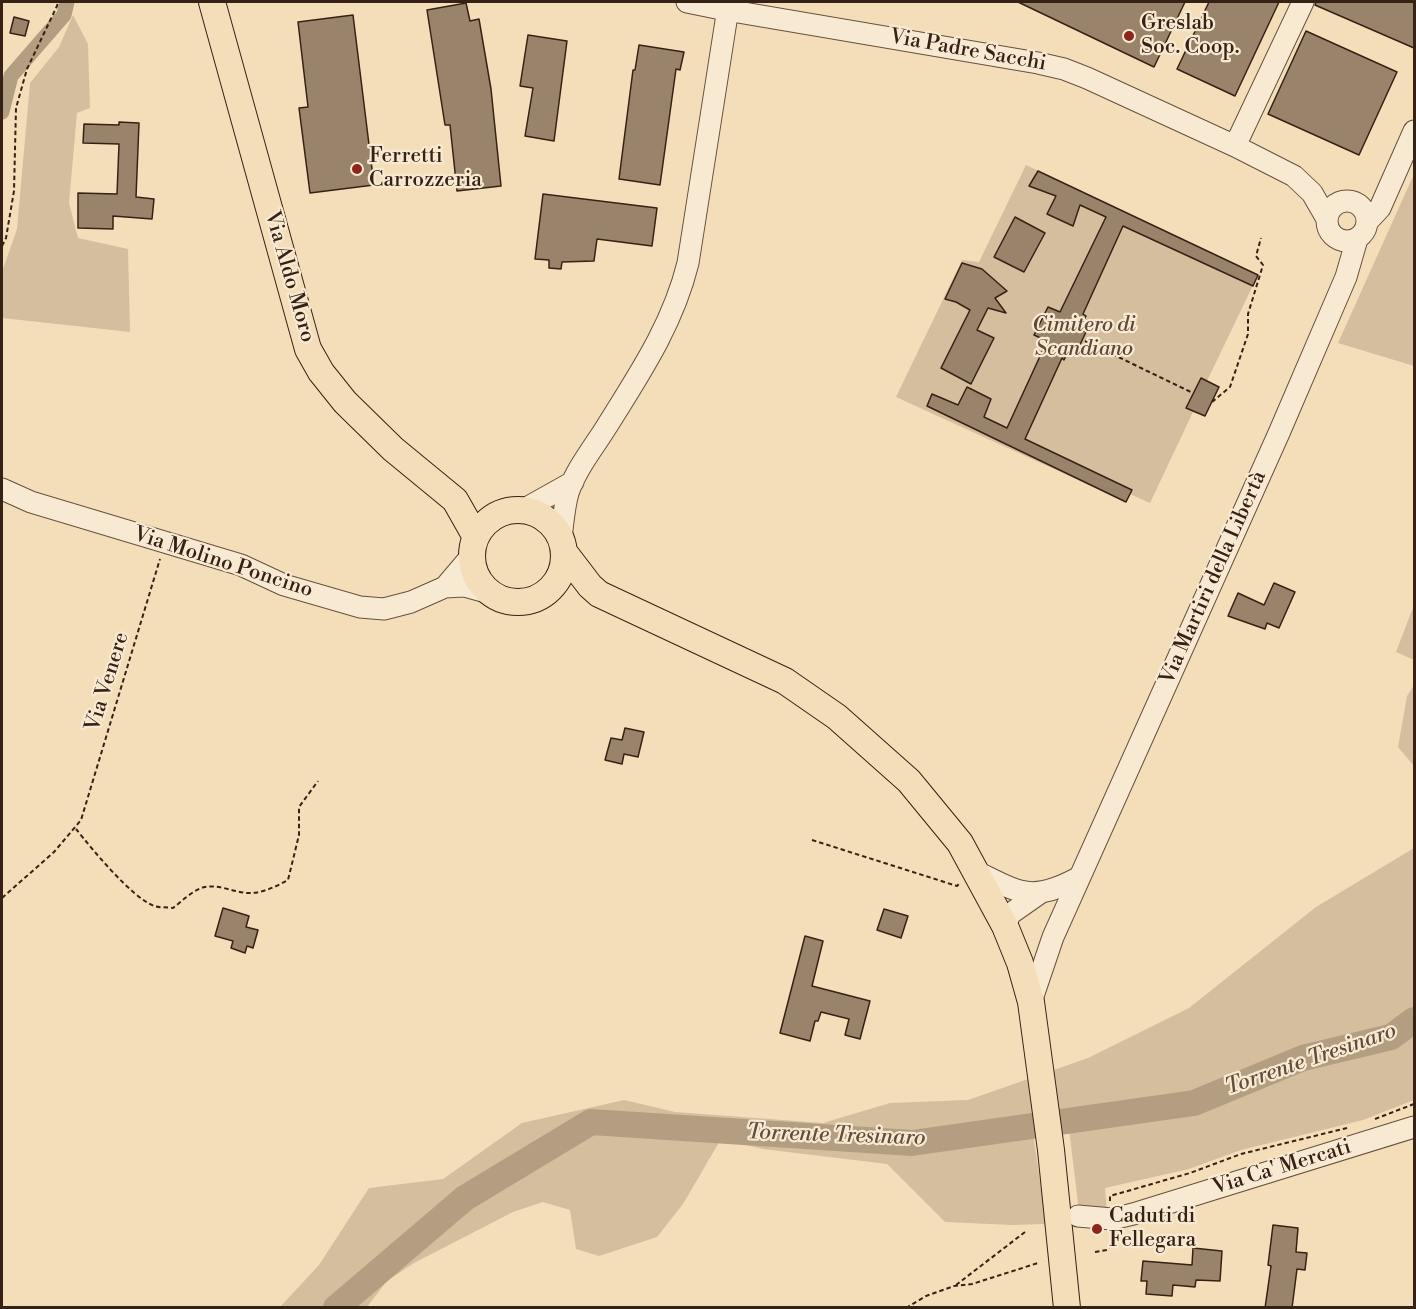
<!DOCTYPE html>
<html>
<head>
<meta charset="utf-8">
<style>
  body { margin:0 }
  #map { position:relative; width:1416px; height:1309px; overflow:hidden; background:#f4deba; font-family:"Libre Bodoni",serif }
  canvas { display:block }
  .frame { position:absolute; inset:0; border:3px solid #362116; pointer-events:none }
</style>
</head>
<body>
<div id="map">
<canvas width="1416" height="1309"></canvas>
<div class="frame"></div>
</div>
<script>
const ctx = document.querySelector('canvas').getContext('2d');
ctx.lineJoin = 'round';
function paint(path, color) {
  ctx.fillStyle = color;
  ctx.fill(path, 'evenodd');
}
function stroke(path, color, width, dash) {
  ctx.strokeStyle = color;
  ctx.lineWidth = width;
  ctx.lineCap = dash ? 'butt' : 'round';
  ctx.setLineDash(dash || []);
  ctx.stroke(path);
}
function label(font, color, halo, rows, align = 'center') {
  ctx.font = font + ' "Libre Bodoni",serif';
  ctx.lineWidth = 4.5;
  ctx.setLineDash([]);
  ctx.textBaseline = 'middle';
  ctx.strokeStyle = halo;
  ctx.fillStyle = color;
  for (const [text, x, y, turn = 0] of rows) {
    ctx.save();
    ctx.translate(x, y);
    ctx.rotate((+turn || 0) * Math.PI / 180);
    ctx.textAlign = isNaN(turn) ? turn : align;
    if (halo) ctx.strokeText(text, 0, 0);
    ctx.fillText(text, 0, 0);
    ctx.restore();
  }
}
const green = new Path2D(`
  M73,15L88,44L90,108L77,113L69,203L78,238L128,249L130,332L2,318V272L17,229L30,83L59,47Z
  M1026,165L1258,275L1207,381L1219,387L1205,416L1193,412L1150,503L1130,494L1126,502L896,397L962,260L979,262Z
  M1414,174V366L1338,343Z
  M1414,605V660L1396,652Z
  M1414,685V766L1398,747L1407,696Z
  M1414,848V1100L1363,1120L1241,1150L1189,1169L1105,1188L1107,1212L1079,1211L1068,1121L1032,1126L1046,1224L1012,1225L945,1222L887,1164L763,1149L721,1139L683,1204L657,1237L599,1256L576,1249L570,1210L543,1202L513,1212L414,1263L387,1281L367,1307L279,1308L319,1265L369,1188L443,1179L522,1123L624,1100L675,1112L823,1123L890,1103L968,1100L1088,1058L1189,1008L1316,907Z`);
const canal = new Path2D(`
  M2,112L11,76L64,15L67,2`);
const river = new Path2D(`
  M336,1308L465,1198L591,1122L912,1143L1194,1103L1303,1058L1391,1037L1414,1020`);
const building = new Path2D(`
  M1018,2H1185L1154,67Z
  M1209,2H1279L1235,96L1177,69Z
  M1316,2H1414V48L1315,5Z
  M466,3L470,21L479,19L491,89L501,186L457,191L450,125H445L427,10Z
  M353,15L374,185L310,193L299,108L308,107L298,22Z
  M14,17L29,21L25,36L10,33Z
  M1306,31L1397,72L1359,155L1268,114Z
  M528,35L567,41L554,141L525,136L533,88L520,86Z
  M639,45L684,52L680,70L676,69L660,185L619,179L633,70H635Z
  M119,122L139,123L136,197L154,199L152,219L113,216V229L78,228V193L117,194L119,144L83,143L84,124L119,125Z
  M1038,171L1258,275L1253,286L1123,226L1083,314L1086,316L1079,329L1086,332L1078,349L1071,346L1064,360L1062,358L1025,439L1132,490L1126,502L927,406L932,394L958,405L967,387L991,399L984,417L1007,428L1047,341L1034,335L1048,307L1060,312L1106,217L1080,205L1073,226L1047,214L1056,196L1029,186Z
  M543,194L657,208L652,246L597,239L594,261L562,262L561,269L549,268V260L535,259Z
  M1015,217L1045,233L1024,272L994,257Z
  M962,263L982,269L1007,291L995,298L1006,313L988,308L977,330L994,338L971,384L941,368L970,310L956,302L945,299Z
  M1201,378L1219,387L1205,416L1186,408Z
  M1274,583L1295,592L1279,628L1267,623L1265,629L1228,616L1238,593L1264,605Z
  M625,728L644,732L638,757L624,754L622,764L605,760L611,738L622,740Z
  M223,908L249,916L246,927L258,930L253,948L247,946L245,953L231,948L233,941L215,936Z
  M884,909L908,916L901,938L877,930Z
  M805,936L823,941L812,986L870,1001L860,1039L845,1035L849,1019L821,1012L818,1021H815L810,1041L780,1033Z
  M1273,1225L1298,1228L1296,1252L1307,1253L1305,1270L1297,1269L1292,1308H1265L1271,1266L1268,1265Z
  M1193,1248L1222,1251L1220,1281L1196,1280L1195,1287L1173,1285L1172,1296L1146,1294L1147,1281H1141L1143,1261L1192,1265Z`);
const path = new Path2D(`
  M2,246L6,238L14,191L16,108L27,69L57,6L58,2
  M1085,341L1193,393
  M1212,402L1230,387L1248,334V314L1263,265L1256,256L1261,238
  M76,829C92,849 131,897 154,906C160,908 168,907 173,908C182,901 194,889 205,887C221,884 237,894 252,893C265,892 277,886 288,880L299,835V807L318,781
  M812,840L957,886L959,884
  M2,898L54,852L81,820L160,559
  M1375,1119L1414,1104
  M1110,1201V1196L1190,1173L1241,1154L1347,1128
  M1095,1252L1107,1250L1113,1243V1237
  M956,1285L1025,1232
  M906,1308L926,1296L954,1286L972,1284L1038,1263`);
const minor = new Path2D(`
  M687,2L726,10L1038,63L1064,69L1087,78L1235,146L1294,176L1312,193L1327,219
  M1235,146L1303,2
  M1327 221a20 20 0 1 1 40 0a20 20 0 1 1-40 0Z
  M1367,222L1380,208L1414,131
  M2,489L31,502L241,565L284,585L360,607L384,609L411,602L445,587L464,586L493,594
  M523,510L573,482
  M561,538C563,523 564,507 568,493C576,469 594,447 607,426C640,373 673,324 688,263L729,2
  M445,587L473,554
  M975,871C1020,893 1031,903 1078,878
  M1005,926L1010,914L1040,893
  M1031,1002L1053,937L1279,433L1346,277L1357,239
  M1078,1216L1112,1219L1133,1214L1414,1127`);
const major = new Path2D(`
  M212,2L308,349L321,372L345,402L393,449L455,500L476,537
  M472 556a46 46 0 1 1 92 0a46 46 0 1 1-92 0Z
  M564,552L590,586L599,594L785,681L837,717L909,781L960,843L1005,926L1020,963L1031,1002L1051,1150L1067,1308`);
const markers = [
  [1129,36,6,"#8f2418"],
  [357,169,6,"#8f2418"],
  [1097,1229,6,"#8f2418"]
];
const poiNames = [
  ["Greslab",1141,24],
  ["Soc. Coop.",1141,48],
  ["Ferretti",369,157],
  ["Carrozzeria",369,181],
  ["Caduti di",1109,1217],
  ["Fellegara",1109,1241]
];
const streetNames = [
  ["Via Padre Sacchi",968,51,10],
  ["Via Aldo Moro",289,277,74],
  ["Via Molino Poncino",223,563,18],
  ["Via Martiri della Libertà",1214,578,-66],
  ["Via Venere",108,682,-73],
  ["Via Ca' Mercati",1282,1168,-17]
];
const parkNames = [
  ["Cimitero di",1084,326],
  ["Scandiano",1084,350]
];
const waterNames = [
  ["Torrente Tresinaro",1311,1060,-19],
  ["Torrente Tresinaro",836,1136,2]
];
paint(green, '#d4be9e');
stroke(canal, '#b39e82', 15);
stroke(river, '#b39e82', 26);
paint(building, '#99836b');
stroke(building, '#362116', 1.5);
stroke(minor, '#66503f', 23);
stroke(major, '#362116', 28);
stroke(path, '#362116', 2, [4.5, 3]);
stroke(minor, '#f8ead2', 21);
stroke(major, '#f4deba', 26);
for (const [x, y, r, color] of markers) {
  const dot = new Path2D();
  dot.arc(x, y, r, 0, 2 * Math.PI);
  ctx.fillStyle = color;
  ctx.fill(dot);
  stroke(dot, '#f8ead2', 2);
}
label('21px', '#362116', '#f8ead2', poiNames, 'left');
label('21px', '#362116', '#f8ead2', streetNames);
label('italic 21px', '#5e4838', '#f8ead2', parkNames);
label('italic 22px', '#624d3c', '#f8ead2', waterNames);
</script>
</body>
</html>
